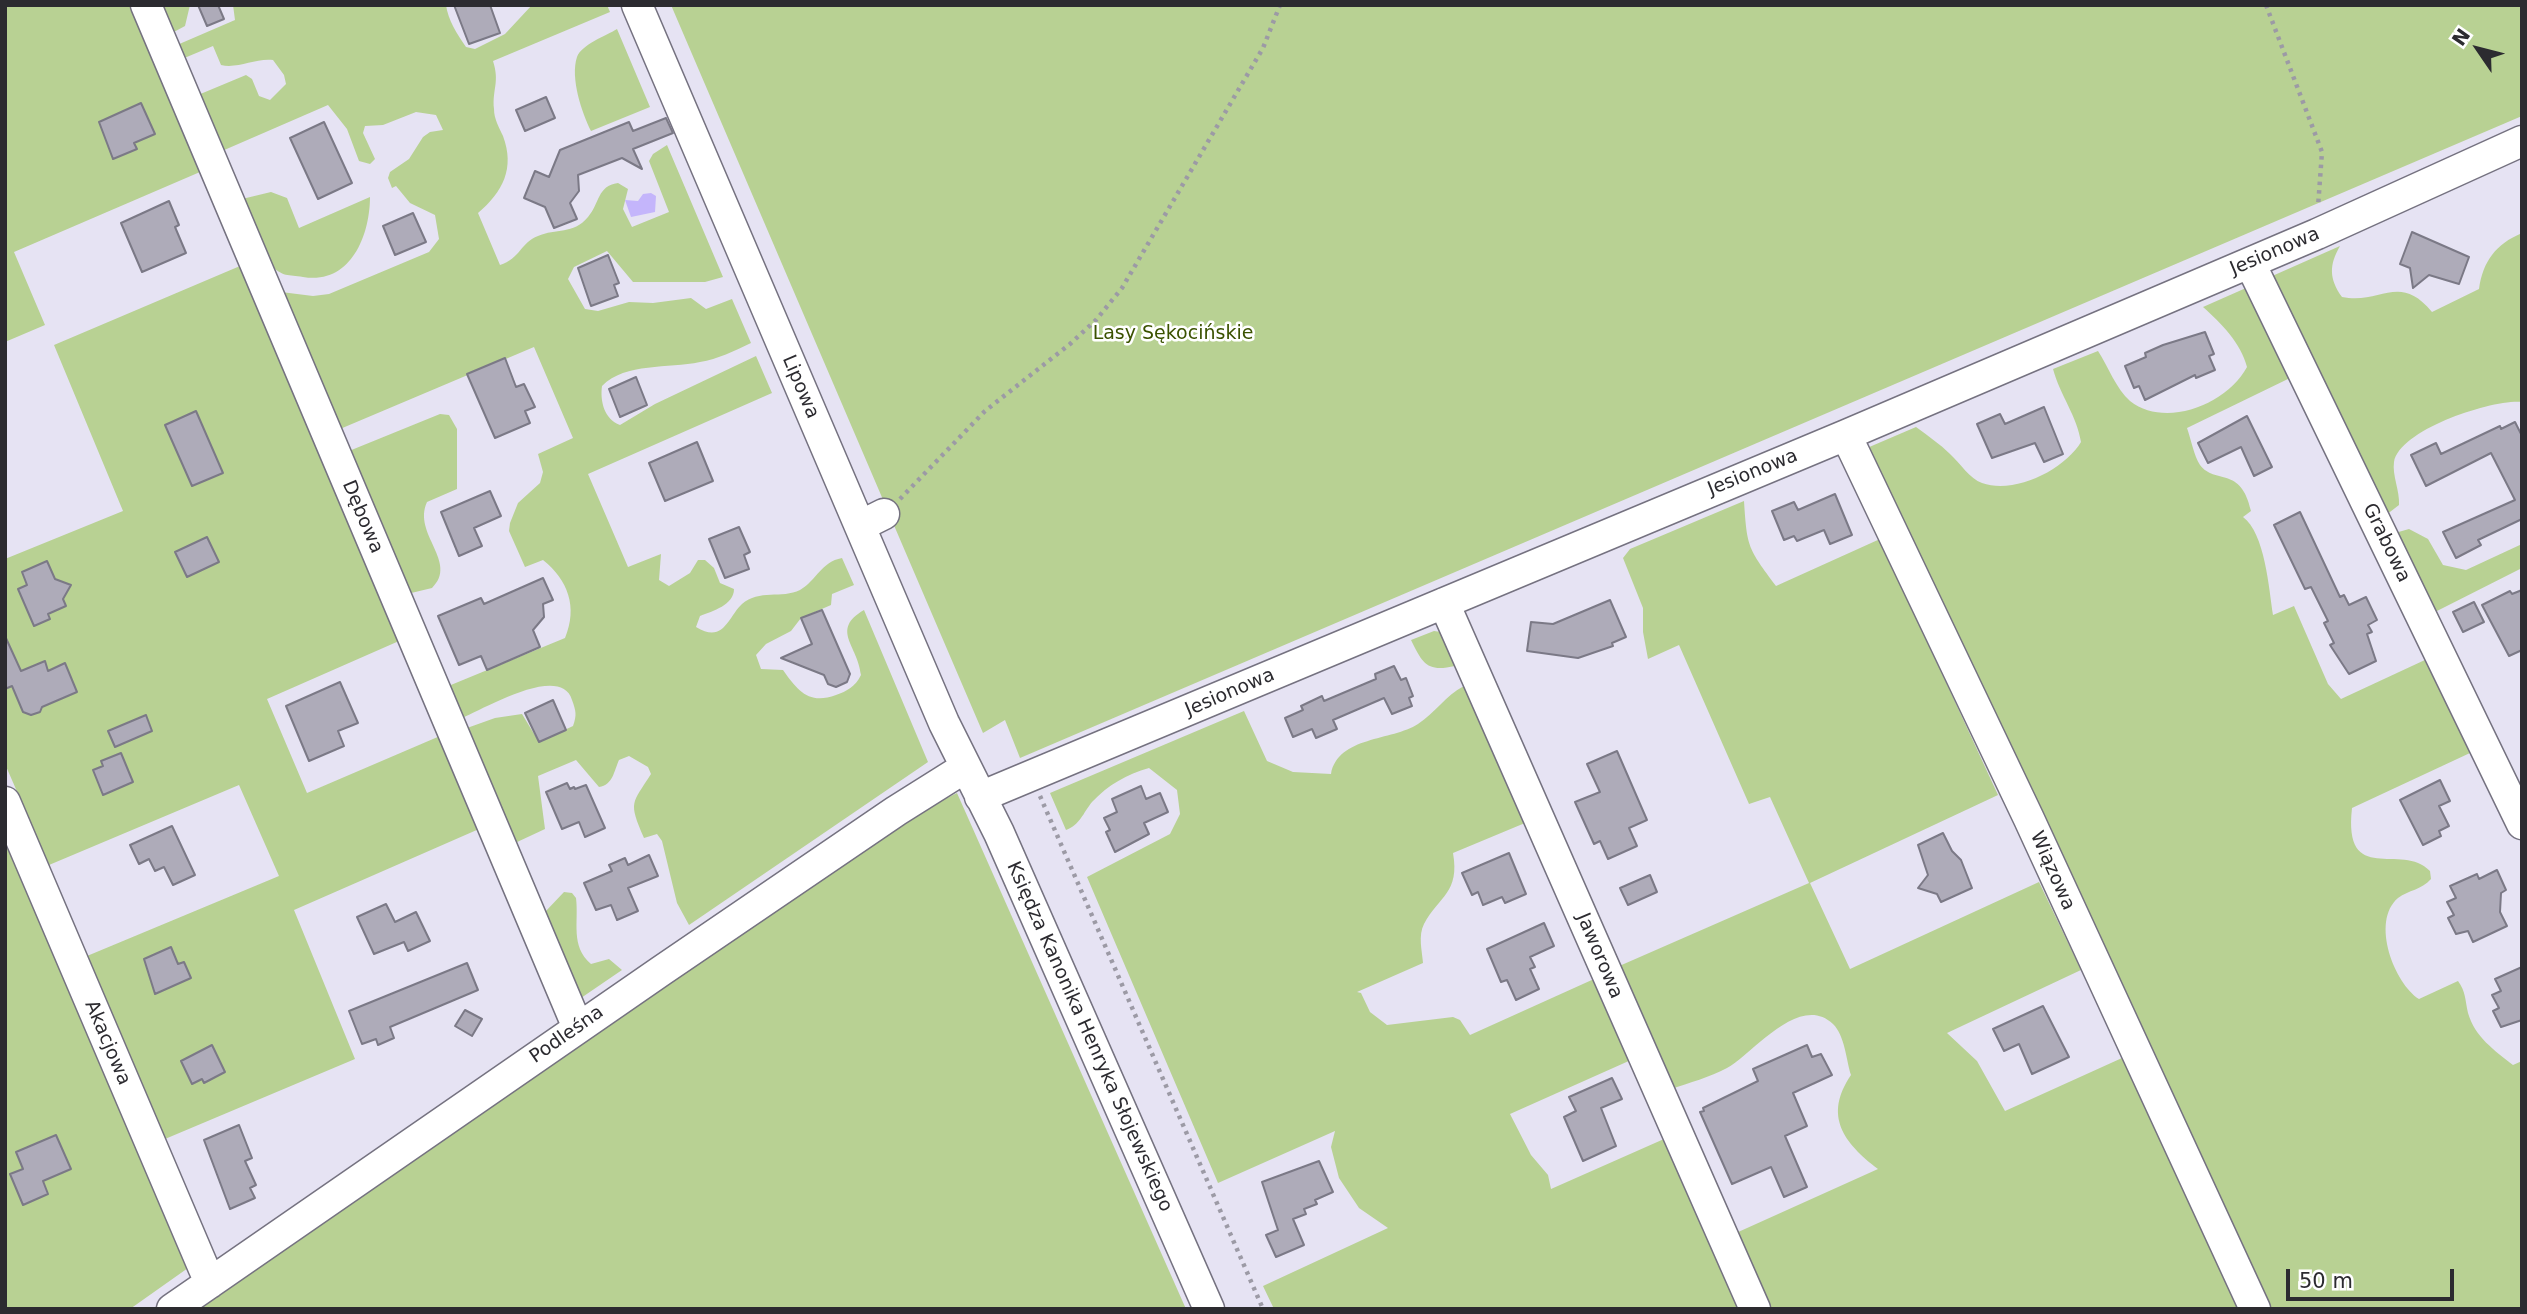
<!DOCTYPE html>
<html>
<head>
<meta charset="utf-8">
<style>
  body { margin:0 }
  #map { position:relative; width:2527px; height:1314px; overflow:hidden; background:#e6e3f3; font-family:"DejaVu Sans",sans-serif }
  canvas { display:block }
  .frame { position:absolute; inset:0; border:7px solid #2c2b30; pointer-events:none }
  .north { position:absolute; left:2443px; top:14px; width:70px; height:70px; -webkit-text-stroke:5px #fff; paint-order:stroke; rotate:305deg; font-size:19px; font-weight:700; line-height:28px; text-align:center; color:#2c2b30 }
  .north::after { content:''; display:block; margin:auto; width:24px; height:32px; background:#2c2b30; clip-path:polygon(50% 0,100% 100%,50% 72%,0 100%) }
  .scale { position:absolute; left:2286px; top:1269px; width:168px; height:32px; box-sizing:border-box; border:4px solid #2c2b30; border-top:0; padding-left:9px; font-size:21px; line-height:24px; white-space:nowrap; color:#2c2b30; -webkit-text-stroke:5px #fff; paint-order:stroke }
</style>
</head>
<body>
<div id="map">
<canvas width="2527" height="1314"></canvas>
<div class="frame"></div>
<div class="north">N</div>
<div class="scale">50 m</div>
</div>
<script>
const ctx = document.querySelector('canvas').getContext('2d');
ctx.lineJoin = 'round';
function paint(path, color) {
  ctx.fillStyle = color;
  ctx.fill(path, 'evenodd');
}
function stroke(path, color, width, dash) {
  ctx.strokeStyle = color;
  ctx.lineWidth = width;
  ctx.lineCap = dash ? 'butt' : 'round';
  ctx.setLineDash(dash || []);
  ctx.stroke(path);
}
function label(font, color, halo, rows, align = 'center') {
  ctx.font = font + ' "DejaVu Sans",sans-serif';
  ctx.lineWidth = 5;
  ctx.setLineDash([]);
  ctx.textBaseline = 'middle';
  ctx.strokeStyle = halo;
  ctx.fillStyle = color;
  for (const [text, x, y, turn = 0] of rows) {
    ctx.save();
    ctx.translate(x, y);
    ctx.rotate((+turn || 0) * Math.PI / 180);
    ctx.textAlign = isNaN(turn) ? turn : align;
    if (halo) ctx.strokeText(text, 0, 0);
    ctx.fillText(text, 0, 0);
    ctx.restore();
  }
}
const green = new Path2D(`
  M5,5H130L200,172L14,252L45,325L5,342Z
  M160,5H190L185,26L172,33Z
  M233,5H446C448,20 457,34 466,47L475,49L505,34L532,5H607L610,12L493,61C500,83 492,89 494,109C494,119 499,127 503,136C515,168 503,192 478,213L500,265C520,259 521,242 538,236C556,228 573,235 588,217C600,203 597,186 618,183L628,189L623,209L632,227L669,212L649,161L653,154L667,145L723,277L705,282H633L607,251L574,267L568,279L585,309L598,311L629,302L653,303L691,298L706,309L732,299L751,343C734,351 718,359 700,362C668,369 626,362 602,386C600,401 604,419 620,425L655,404L756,356L772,393L588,474L628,567L661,554L659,580L669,586L690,573L698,560H705L714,568L720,583L734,589C734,605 713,611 700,616L696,627C724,644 728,617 742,604C759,589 782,599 800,590C817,580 821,562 842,558L854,585L832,594L831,605L801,618L791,631L766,644L756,655L761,669L783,670C798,691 809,705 836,695C847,691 855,687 861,675C858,645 830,630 864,610L928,762L689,925L677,903L662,841L657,834L644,838C628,801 632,804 651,774L648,767L629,756L619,760C614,771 613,785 599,787L576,760L538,776L545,829L515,843L467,728L495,718L522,714L539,742L573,726C577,715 576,711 572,700C561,663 484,709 462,718L446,687L565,638C578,607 568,580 543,560L525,567L509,531L510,523L518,503L540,483L543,472L538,454L573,438L534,347L340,429L281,292L313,296L329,294L429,252L439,239L435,215L410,203L396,186L392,188L388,178L390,172L409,159L423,137L430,132L443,130L436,115L416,112L383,125L365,126L363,133L375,159L370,164L359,161L347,129L328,105L222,151L198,95L246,75L252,79L259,96L270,100L286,84L284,75L273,60C255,58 238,69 221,65L213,46L182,59L177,45L235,20Z
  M671,5H2522V116L1020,758L1005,720L983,733Z
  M617,29L650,107L591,131C582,113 570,78 577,57C582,44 606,36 617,29Z
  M271,192L287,198L299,228L370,197C370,235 351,285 303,277C288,274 283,278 270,264C259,251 249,216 242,199Z
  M2522,233V402C2493,399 2400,429 2394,462C2392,475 2400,491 2399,505L2386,515L2270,277L2340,246C2329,265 2329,279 2342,297C2381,305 2399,272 2432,312L2479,289C2483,261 2496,244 2522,233Z
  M240,266L399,641L267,699L307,793L440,736L479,829L294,910L355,1059L165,1139L87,956L279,876L239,785L49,865L5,764V559L123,511L54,345Z
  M2246,288L2290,378L2187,428C2191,439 2194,456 2200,465C2215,485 2241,465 2251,511L2243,517C2265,533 2269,589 2273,615L2294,606L2328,684L2341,699L2427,659L2470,753L2352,808C2343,888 2402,841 2430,871L2431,879C2421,890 2409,890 2398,898C2370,922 2395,984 2419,999L2458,981C2466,992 2465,1000 2468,1013C2475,1037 2494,1050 2513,1065L2522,1061V1309H2268L1867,448L1916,427C1928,436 1940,444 1950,454C1960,463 1970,479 1982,483C2015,495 2065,469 2081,442C2077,416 2060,395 2053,369L2098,351C2108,366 2116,389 2130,401C2166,429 2227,404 2247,367C2241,343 2221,323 2203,307Z
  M440,414L449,415L457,429V489L427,502C412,534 459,562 432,588L407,594L349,451Z
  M1744,501C1747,548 1748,548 1776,586L1880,539L1998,795L1810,883L1850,969L2039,882L2081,970L1947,1033L1977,1061L2005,1111L2122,1058L2238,1309H1770L1736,1233L1878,1169C1844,1143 1823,1116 1851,1075C1846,1059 1845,1036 1833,1024C1799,992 1752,1055 1727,1068C1710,1077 1689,1083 1671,1089L1617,967L1809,883L1770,797L1749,804L1679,645L1648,659L1643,632V608L1623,558L1630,549Z
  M2409,529L2428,539L2443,565L2466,570L2522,544V568L2433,613L2395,533Z
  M1434,631L1441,632L1455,666C1428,672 1423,665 1411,640Z
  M1464,686L1525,823L1453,853C1460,893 1439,896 1424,924C1418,936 1422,950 1423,963L1357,992L1361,993L1370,1012L1387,1025L1453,1017L1460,1020L1470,1035L1594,979L1631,1060L1510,1114L1531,1155L1548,1175L1551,1189L1664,1139L1739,1307L1735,1309H1274L1263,1286L1388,1228L1359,1208L1339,1178L1331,1147L1335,1131L1218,1183L1087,877L1170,834L1180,814L1177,790L1149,768C1127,774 1108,785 1092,802C1083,813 1080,825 1066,830L1050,793L1244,711L1267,761L1293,772L1331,774C1338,736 1392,741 1418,724C1435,713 1445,696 1464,686Z
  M957,793L1186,1309H199L903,820Z
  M5,834L188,1268L130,1309H5Z
  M564,892L572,893L576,898C579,922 570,946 591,964L609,959L622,970L581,998L545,912Z`);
const water = new Path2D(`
  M651,193L656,196L655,212L631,217L625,200L638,201L643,194Z`);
const building = new Path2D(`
  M198,5H218L224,19L207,26Z
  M454,5H490L500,33L469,44Z
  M546,97L555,118L525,131L516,110Z
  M141,103L155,134L134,143L137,149L113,159L99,122Z
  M666,118L673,133L633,149L642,169L622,158L578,175L579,191L570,203L577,219L554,228L545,207L524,198L535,171L549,177L560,150L629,122L633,131Z
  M324,122L352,183L318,199L290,138Z
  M169,201L179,225L175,227L186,253L142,272L121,223Z
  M413,213L426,242L395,255L383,226Z
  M2412,232L2469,257L2459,284L2429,275L2413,288L2410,268L2400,264Z
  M608,255L619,283L614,285L618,296L591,306L578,268Z
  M2205,332L2214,354L2209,356L2215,370L2196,378L2195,375L2145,400L2139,386L2134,388L2125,366L2146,357L2145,353L2163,345Z
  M505,358L516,387L524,384L535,407L525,411L530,423L495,438L467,374Z
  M636,377L647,405L620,417L609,389Z
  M2044,407L2063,454L2044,462L2035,443L1992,458L1977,424L2000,414L2005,424Z
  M196,411L223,473L192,486L165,425Z
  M2247,416L2272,467L2254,476L2241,447L2208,463L2198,443Z
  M2515,422L2522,436V519L2478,540L2481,545L2456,558L2443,532L2515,500L2491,453L2426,486L2411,455L2436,443L2441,454L2500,426L2501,429Z
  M697,442L713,481L665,501L649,463Z
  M490,491L501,516L474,528L482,546L459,556L441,512Z
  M1835,494L1852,535L1830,544L1824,530L1797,541L1794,536L1784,540L1772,511L1794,502L1798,510Z
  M2300,512L2340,597L2344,595L2349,605L2366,597L2377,620L2368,625L2372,632L2367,634L2376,661L2349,674L2330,645L2334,643L2324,623L2328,621L2311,587L2305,589L2274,525Z
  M739,527L750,552L744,555L749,569L725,578L709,539Z
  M207,537L219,562L187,577L175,552Z
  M47,561L55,579L71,585L63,599L66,606L48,614L50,619L34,626L18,589L27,585L22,572Z
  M543,578L553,600L543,604L544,617L533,630L540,647L487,670L481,656L459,665L438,616L481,598L484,604Z
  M2522,590V650L2509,656L2482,605L2510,591L2512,594Z
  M1610,600L1626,637L1612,643L1613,646L1578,658L1527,651L1531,622L1553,624Z
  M2474,602L2484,622L2463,632L2453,612Z
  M822,610L850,674L847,682L836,687L828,684L824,675L781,658L812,644L801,618Z
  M5,636L21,671L45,661L48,671L65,663L77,692L42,707L40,712L31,715L23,712L12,686L5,689Z
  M1394,666L1401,680L1406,678L1413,696L1409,698L1412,706L1392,714L1384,698L1333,720L1337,729L1316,738L1312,729L1293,737L1285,718L1303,710L1301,706L1322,696L1324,701L1376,679L1375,674Z
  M340,682L358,723L338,731L344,746L309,761L286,706Z
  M553,700L566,730L539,742L525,713Z
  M146,715L152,731L115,747L108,731Z
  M1617,751L1647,820L1629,828L1637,846L1608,859L1600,841L1594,844L1575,802L1600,792L1587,764Z
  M121,753L133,782L103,795L93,770L103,766L101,761Z
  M2440,780L2450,801L2439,806L2449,826L2439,831L2441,836L2423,845L2400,800Z
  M567,783L570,789L574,787L575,789L586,785L605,828L585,837L579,822L562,829L546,792Z
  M1141,786L1146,799L1160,793L1168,812L1144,823L1149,834L1115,852L1106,832L1110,830L1104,818L1117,812L1112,799Z
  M172,826L195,875L173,885L164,867L155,871L149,859L139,864L130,845Z
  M1943,833L1952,851L1961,860L1972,888L1941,902L1937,894L1918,888L1928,875L1918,845Z
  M1509,853L1526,894L1505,903L1502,897L1483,905L1478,892L1472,895L1462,873Z
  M649,855L658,876L628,888L638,911L617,920L611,905L596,910L584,883L612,871L609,865L625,858L628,865Z
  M2497,870L2506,890L2501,893L2500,912L2507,926L2473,942L2468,931L2456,934L2448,918L2454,915L2447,902L2456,898L2450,886L2477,874L2479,879Z
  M1650,875L1657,892L1628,905L1620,888Z
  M386,904L395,922L416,912L430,941L408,951L404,942L374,954L357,917Z
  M1544,923L1554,946L1530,957L1535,967L1530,969L1539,989L1516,1000L1507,980L1501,982L1487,949Z
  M171,947L178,964L184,962L191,978L155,994L144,959Z
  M467,963L478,990L390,1027L394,1038L378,1045L376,1039L362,1044L349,1011Z
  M2522,967V1020L2501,1027L2493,1011L2499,1008L2492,995L2501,991L2495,979Z
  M2043,1006L2069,1057L2032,1074L2019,1044L2004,1051L1993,1029Z
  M465,1010L482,1019L472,1036L455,1026Z
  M212,1045L225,1072L204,1083L202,1079L192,1084L181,1061Z
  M1807,1045L1812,1057L1821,1054L1832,1075L1793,1093L1807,1126L1785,1136L1807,1187L1784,1197L1771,1167L1732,1184L1700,1112L1704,1111L1703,1108L1758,1081L1753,1069Z
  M1612,1078L1622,1099L1601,1108L1616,1146L1583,1161L1564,1117L1576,1111L1569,1097Z
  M239,1125L252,1158L245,1161L256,1185L250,1188L255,1198L230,1209L204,1140Z
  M56,1135L71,1169L43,1181L48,1194L23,1205L10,1174L23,1169L16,1152Z
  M1319,1161L1333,1192L1315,1200L1317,1204L1304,1209L1306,1214L1293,1219L1304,1245L1276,1257L1266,1235L1278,1230L1262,1182Z`);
const path = new Path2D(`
  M2266,5L2322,152L2318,207
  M900,499L985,411L1070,344L1096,320L1122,288L1263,48L1280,5
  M1040,796L1263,1309`);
const minor = new Path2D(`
  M146,5L578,1028
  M637,5L944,723L999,833L1209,1309
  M2250,263L2522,824
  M1846,435L2029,819L2255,1309
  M860,526L884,514
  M1444,603L1755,1309
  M980,797L1846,435L2317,234L2522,141
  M5,802L210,1283
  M172,1309L661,971L896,811L966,767`);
const streetNames = [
  ["Jesionowa",2275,252,-23],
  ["Lipowa",800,387,67],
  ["Jesionowa",1753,473,-22],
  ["Dębowa",362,517,67],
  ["Grabowa",2386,543,64],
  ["Jesionowa",1230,693,-23],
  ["Wiązowa",2052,871,66],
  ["Jaworowa",1599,956,67],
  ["Podleśna",567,1035,-35],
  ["Księdza Kanonika Henryka Słojewskiego",1089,1037,66],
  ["Akacjowa",107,1043,67]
];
const parkNames = [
  ["Lasy Sękocińskie",1173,334]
];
paint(green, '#b8d193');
paint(water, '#c4b5fb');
paint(building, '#aeabb9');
stroke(building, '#7b7986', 2);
stroke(minor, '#757280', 33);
stroke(path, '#9c9aa5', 4.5, [3.5, 5]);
stroke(minor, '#fff', 30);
label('19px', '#2c2b30', '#fff', streetNames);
label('19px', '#3b5200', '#fff', parkNames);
</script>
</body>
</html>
